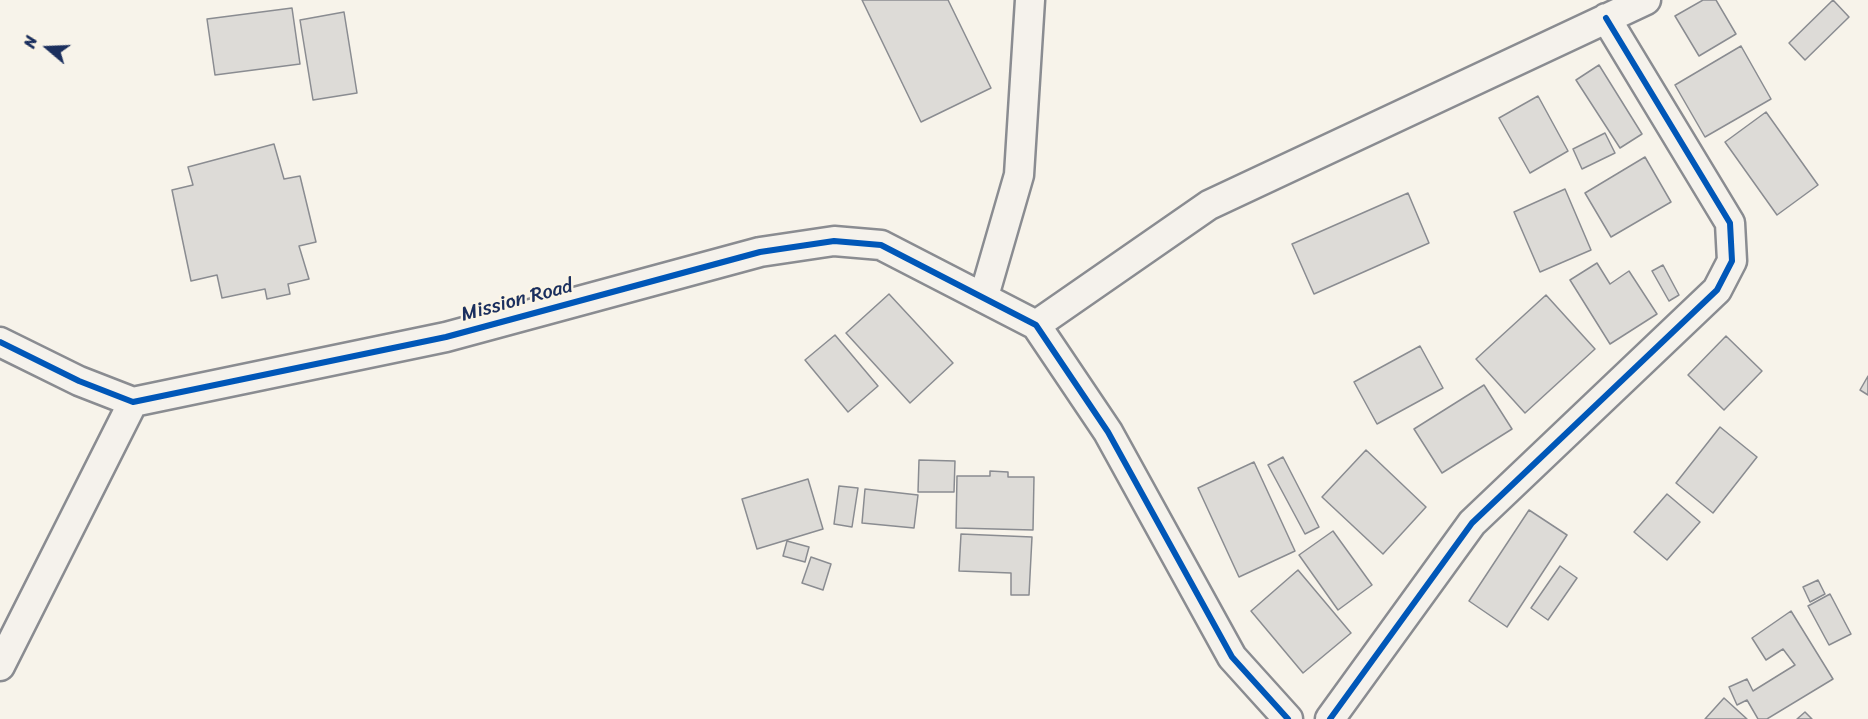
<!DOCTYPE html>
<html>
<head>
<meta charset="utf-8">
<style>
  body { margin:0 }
  #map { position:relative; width:1868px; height:719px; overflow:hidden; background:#f7f3ea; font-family:Sriracha,sans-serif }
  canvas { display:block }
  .north { position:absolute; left:18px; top:18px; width:60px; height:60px; -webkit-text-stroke:4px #fcf5e5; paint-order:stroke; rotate:289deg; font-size:16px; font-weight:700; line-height:24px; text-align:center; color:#1b2f5e }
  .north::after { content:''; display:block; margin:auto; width:21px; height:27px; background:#1b2f5e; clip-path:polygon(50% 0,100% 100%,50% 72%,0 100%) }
</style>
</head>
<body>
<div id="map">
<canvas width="1868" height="719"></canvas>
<div class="north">N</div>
</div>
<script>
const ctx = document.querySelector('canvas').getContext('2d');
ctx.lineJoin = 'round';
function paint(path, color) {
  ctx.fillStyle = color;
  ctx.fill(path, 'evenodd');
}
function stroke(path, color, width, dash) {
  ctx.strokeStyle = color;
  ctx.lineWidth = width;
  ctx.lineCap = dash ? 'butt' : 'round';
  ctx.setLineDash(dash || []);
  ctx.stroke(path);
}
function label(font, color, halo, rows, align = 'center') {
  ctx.font = font + ' Sriracha,sans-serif';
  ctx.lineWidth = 4.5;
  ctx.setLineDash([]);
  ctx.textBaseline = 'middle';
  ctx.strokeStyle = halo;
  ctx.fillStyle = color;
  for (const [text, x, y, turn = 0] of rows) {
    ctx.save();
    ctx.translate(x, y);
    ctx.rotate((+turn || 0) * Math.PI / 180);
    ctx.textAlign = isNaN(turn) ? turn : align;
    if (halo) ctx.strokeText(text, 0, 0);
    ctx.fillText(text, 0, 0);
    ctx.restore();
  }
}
const building = new Path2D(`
  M862,0H948L991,88L921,122Z
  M1703,0H1716L1736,34L1699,56L1675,16Z
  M1833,0L1849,17L1805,60L1789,43Z
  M292,8L300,64L215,75L207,19Z
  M344,12L357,93L313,100L300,20Z
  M1741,46L1771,99L1705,137L1675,85Z
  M1599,65L1642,134L1620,148L1576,80Z
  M1538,96L1568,151L1530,173L1499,118Z
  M1766,112L1818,185L1777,215L1725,142Z
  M1605,133L1615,153L1582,169L1573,149Z
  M274,144L284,179L300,176L316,242L299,246L309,279L288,284L290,294L267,299L265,289L222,298L217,275L191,281L172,190L193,185L188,167Z
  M1645,157L1671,202L1611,237L1585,193Z
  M1565,189L1591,250L1540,272L1514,212Z
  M1408,193L1429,243L1314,294L1292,244Z
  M1597,263L1610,284L1629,271L1657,314L1610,344L1570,280Z
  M1663,265L1679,295L1669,301L1652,271Z
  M889,294L953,363L910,403L846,333Z
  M1546,295L1595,349L1525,413L1476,359Z
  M835,335L878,386L848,412L805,360Z
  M1726,336L1762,371L1724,410L1688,375Z
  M1420,346L1443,388L1377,424L1354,382Z
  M1868,376V395L1860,390Z
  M1484,385L1512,429L1442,473L1414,429Z
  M1720,427L1757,457L1713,513L1676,483Z
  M1366,450L1426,507L1383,554L1322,497Z
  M1283,457L1319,527L1305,534L1268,465Z
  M919,460L955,461L954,492H918Z
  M1254,462L1295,551L1239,577L1198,488Z
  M990,471L1008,472V477H1034L1033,530L956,528L957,476H990Z
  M808,479L823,529L757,549L742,499Z
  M839,486L858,488L852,527L834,524Z
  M865,489L918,495L914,528L862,523Z
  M1667,494L1700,522L1667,560L1634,532Z
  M1529,510L1567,535L1507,627L1469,601Z
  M1333,531L1372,585L1338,610L1299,555Z
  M961,534L1032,537L1029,595H1011V573L959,571Z
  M787,541L809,547L805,562L783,556Z
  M811,557L831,564L823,590L802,583Z
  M1560,566L1577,578L1548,620L1531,608Z
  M1298,570L1351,633L1303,673L1251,611Z
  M1818,580L1825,594L1810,602L1803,587Z
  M1830,594L1851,634L1829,645L1808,606Z
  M1791,611L1833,679L1767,719H1758L1747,700L1737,705L1729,687L1747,679L1753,691L1795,665L1783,649L1766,660L1752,638Z
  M1724,698L1747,719H1705Z
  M1805,712L1812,719H1797Z`);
const minor = new Path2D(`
  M984,296L1019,175L1030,0
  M1036,325L1209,205L1646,0
  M0,342L79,381L133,402L446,337L760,252L834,241L881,245L1036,325L1108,432L1232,657L1288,719
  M0,666L133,402
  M1330,719L1472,523L1717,290L1732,261L1730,223L1606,18`);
const cycleway = new Path2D(`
  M0,342L79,381L133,402L446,337L760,252L834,241L881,245L1036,325L1108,432L1232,657L1288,719
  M1330,719L1472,523L1717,290L1732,261L1730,223L1606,18`);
const streetNames = [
  ["Mission Road",517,301,-15]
];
paint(building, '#dddbd7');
stroke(building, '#8a8c91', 1.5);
stroke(minor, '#8a8c91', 33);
stroke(minor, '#f5f2ec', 28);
stroke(cycleway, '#0057b8', 6);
label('20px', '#1b2f5e', '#fcf5e5', streetNames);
</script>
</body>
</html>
